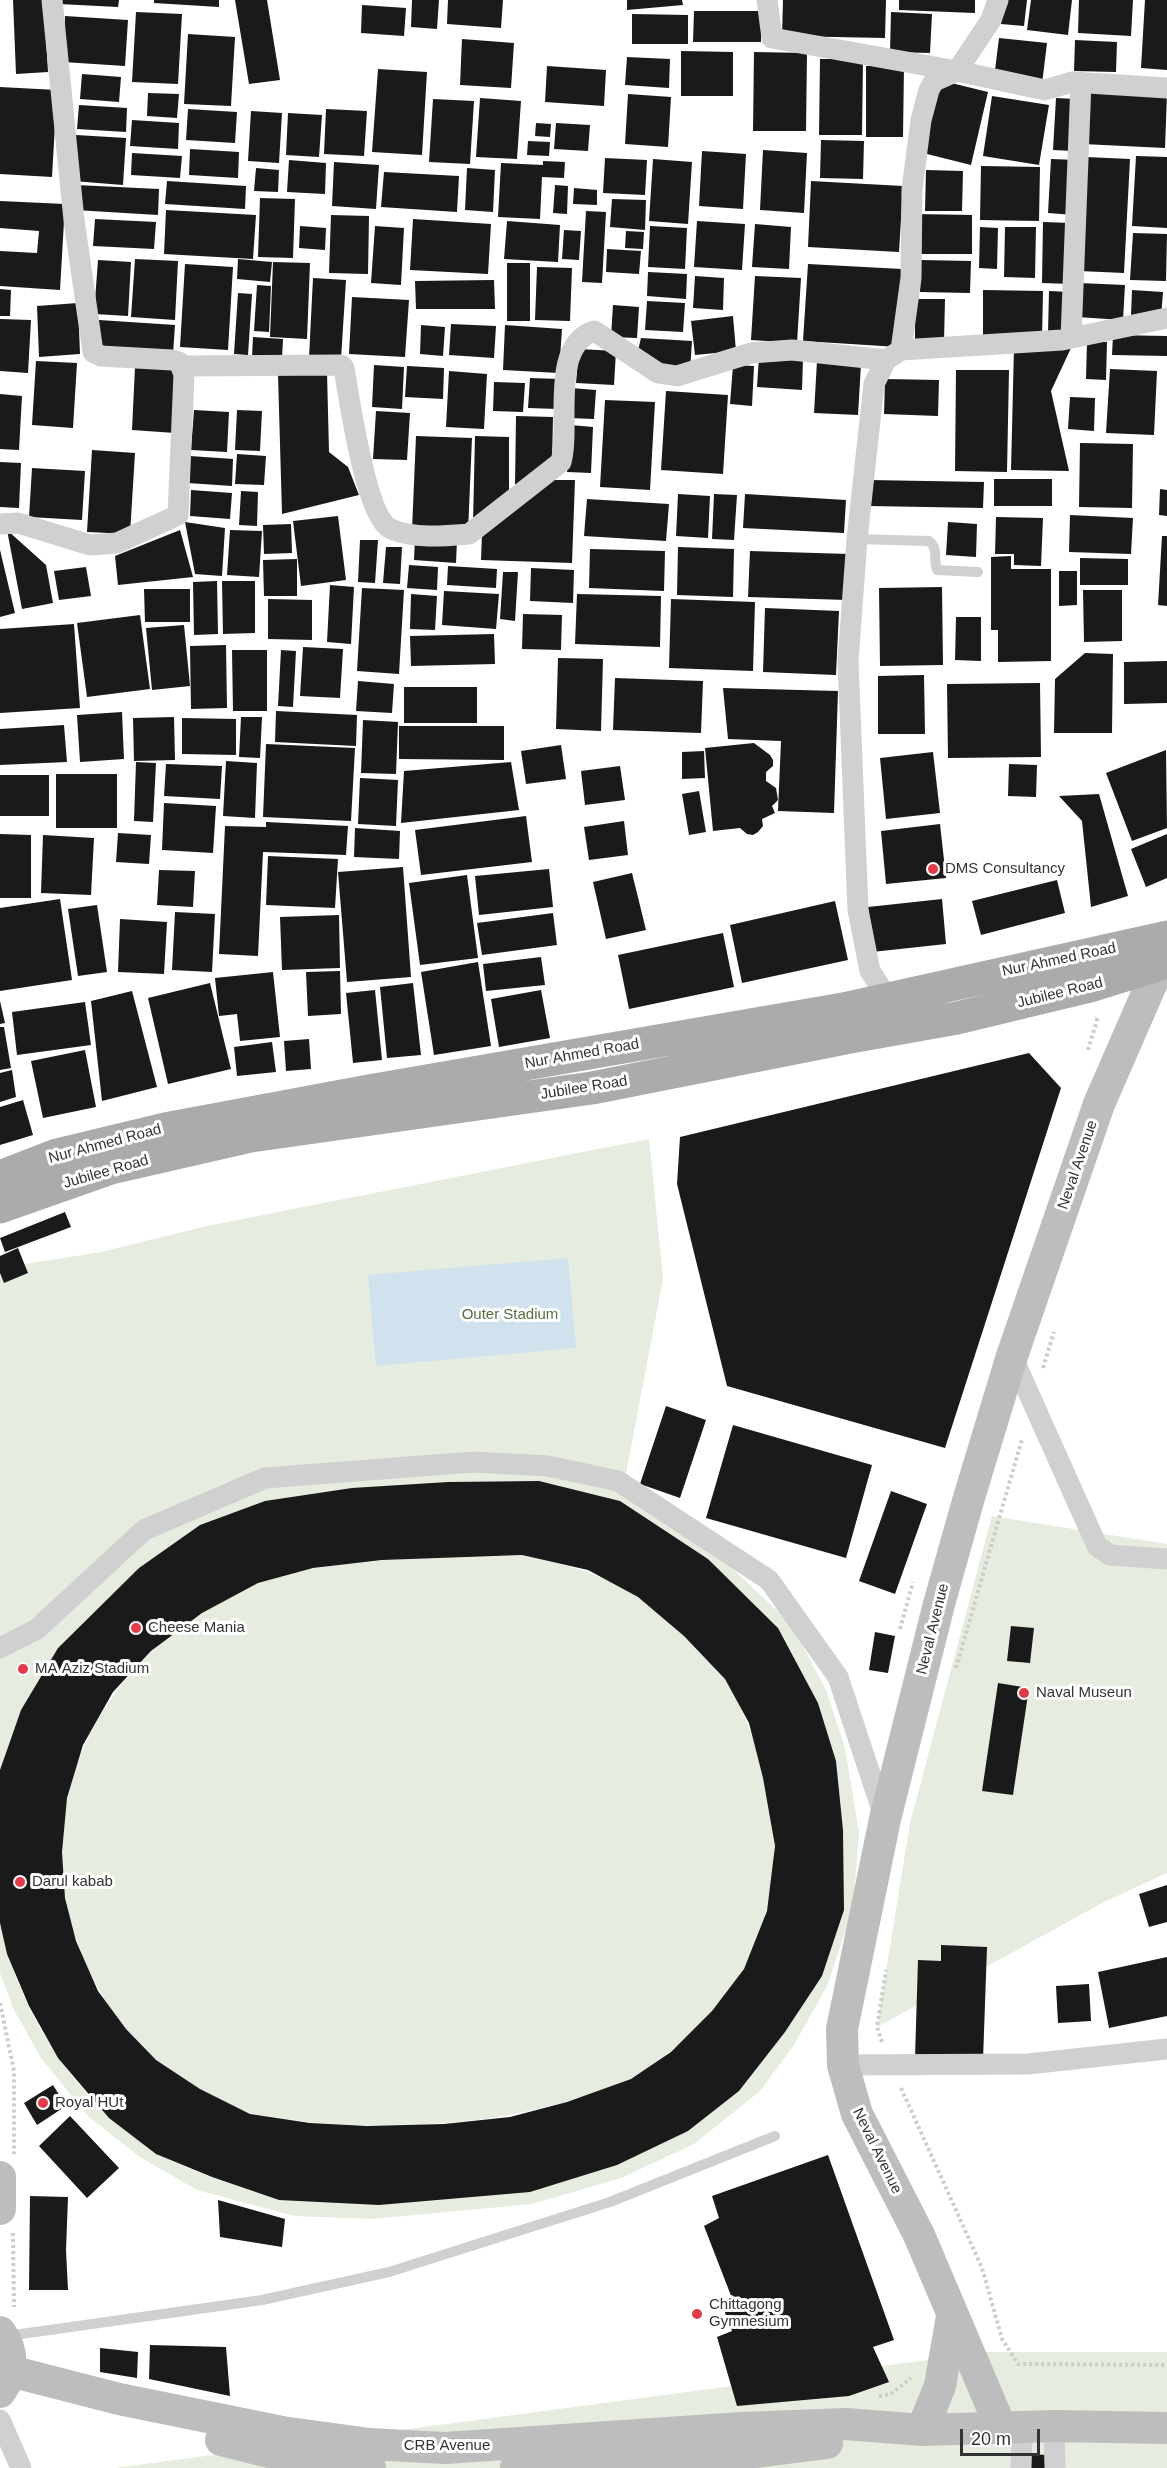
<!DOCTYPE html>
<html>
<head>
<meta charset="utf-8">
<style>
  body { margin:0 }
  #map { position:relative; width:1167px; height:2468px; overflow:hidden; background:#fff; font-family:Helvetica,sans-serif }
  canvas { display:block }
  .scale { position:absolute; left:960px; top:2429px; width:80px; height:27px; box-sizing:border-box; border:3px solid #333; border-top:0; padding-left:8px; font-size:18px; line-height:21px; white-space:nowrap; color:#333; -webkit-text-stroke:4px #fff; paint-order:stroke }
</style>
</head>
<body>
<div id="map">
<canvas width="1167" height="2468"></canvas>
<div class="scale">20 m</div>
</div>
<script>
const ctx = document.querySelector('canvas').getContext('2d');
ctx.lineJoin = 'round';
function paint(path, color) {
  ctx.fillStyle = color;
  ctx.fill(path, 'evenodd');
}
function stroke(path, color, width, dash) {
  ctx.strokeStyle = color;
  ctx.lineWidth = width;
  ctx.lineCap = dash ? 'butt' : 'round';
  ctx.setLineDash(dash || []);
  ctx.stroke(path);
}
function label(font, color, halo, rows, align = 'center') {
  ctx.font = font + ' Helvetica,sans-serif';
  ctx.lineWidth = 6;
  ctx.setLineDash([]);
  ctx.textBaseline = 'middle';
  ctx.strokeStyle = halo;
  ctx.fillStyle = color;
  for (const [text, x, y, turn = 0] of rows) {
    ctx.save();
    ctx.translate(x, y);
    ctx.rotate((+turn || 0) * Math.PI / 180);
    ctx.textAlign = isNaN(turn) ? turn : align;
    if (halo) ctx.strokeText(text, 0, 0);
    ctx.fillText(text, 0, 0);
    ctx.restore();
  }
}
const green = new Path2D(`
  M649,1139L663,1279L622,1495L710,1547L791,1624L826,1690L845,1748L859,1832L853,1908L827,1986L794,2045L760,2091L694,2144L621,2178L532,2204L372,2219L295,2216L197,2190L140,2157L89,2117L41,2058L14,2010L0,1973V1923C18,2005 65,2085 133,2136C141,2142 149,2150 159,2155C197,2174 238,2186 279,2200L785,2032L822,1976L844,1910L843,1830L836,1761L818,1703L778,1628L708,1559L620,1501L539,1481L448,1482L266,1501L200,1525L139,1568L58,1648L21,1710L0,1770V1268L101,1252L207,1226Z
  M992,1516L1167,1544V1873L1102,1903L877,2027L910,1823Z
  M522,1555C563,1564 602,1573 637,1597C662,1613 711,1658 727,1682C747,1714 758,1751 765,1789C768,1808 775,1830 774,1850C773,1890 764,1934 744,1969C722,2008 673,2055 634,2077C623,2084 608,2087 596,2092C530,2115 472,2123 403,2125C361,2126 321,2125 280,2118C270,2117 258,2116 249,2113C220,2103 184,2081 159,2062C127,2038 102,2000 86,1964C16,1806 105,1648 255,1584C283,1572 316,1568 346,1564C404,1557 463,1557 522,1555Z
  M988,2352H1167V2468H115Z`);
const water = new Path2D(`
  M568,1258L576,1348L376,1366L368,1275Z`);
const building = new Path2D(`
  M13,0H44L48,72L16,74Z
  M60,0H119L118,7L59,4Z
  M154,0H219V7L154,3Z
  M235,0H267L280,80L249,84Z
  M412,0H439L437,29L411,27Z
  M448,0H503L501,28L447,24Z
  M627,0H682L683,5L627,10Z
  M783,0H886L885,38L782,36Z
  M899,0H975V13L899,10Z
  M1003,0H1027L1024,26L1001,24Z
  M1031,0H1072L1068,35L1027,30Z
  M1079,0H1133L1131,36L1078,33Z
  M1145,0H1167V70L1141,68Z
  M362,5L406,8L404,36L361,33Z
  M694,11H761V42H693Z
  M136,12L182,14L178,84L132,82Z
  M891,12L932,14L930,53L890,52Z
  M632,14L688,15V44H632Z
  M65,16L128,20L125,66L63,62Z
  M188,34L235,37L231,106L184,104Z
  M999,38L1047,43L1042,84L994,78Z
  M462,39L514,43L511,88L460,85Z
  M1075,40L1117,42L1116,72L1074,71Z
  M681,51L733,52V96H681Z
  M754,52L807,53L806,131H753Z
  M627,57L670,59L669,88L625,85Z
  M820,59H863L862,135H819Z
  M547,66L606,70L604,106L545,102Z
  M866,66H904L903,137H866Z
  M378,69L427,72L422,155L372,152Z
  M82,74L121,77L119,102L80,99Z
  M939,80L988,92L971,165L923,153Z
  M0,87L57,90L52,177L0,174Z
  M1086,90L1167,94L1165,148L1083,144Z
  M148,93L179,94L177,118L147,116Z
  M628,94L671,97L668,147L625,144Z
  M992,96L1049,105L1039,165L983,156Z
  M480,98L521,101L517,159L476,157Z
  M1056,98L1076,99L1074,151L1053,150Z
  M433,99L474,101L470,164L429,162Z
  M79,105L127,108L126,132L77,129Z
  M188,109L237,112L235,143L186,140Z
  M326,109L367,111L364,156L324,154Z
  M251,111L282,113L279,163L248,161Z
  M288,113L322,115L319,157L286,155Z
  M132,120L179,123L178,149L130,146Z
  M536,123L551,124L550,137L535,136Z
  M556,123L590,125L588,151L554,149Z
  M76,135L126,138L123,185L73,181Z
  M821,140L864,141L863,179L820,178Z
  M528,141L550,142L549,156L527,155Z
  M190,149L239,152L238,178L189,175Z
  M763,150L807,153L804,213L760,210Z
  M702,151L746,154L743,209L699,206Z
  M132,153L182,156L180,178L131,175Z
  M1136,156L1167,157V228L1132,226Z
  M1086,157L1130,159L1124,273L1079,271Z
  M605,158L647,160L645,195L603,193Z
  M653,159L692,162L688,224L649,221Z
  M1051,159L1077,160L1074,215L1048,213Z
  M289,160L326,163L325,194L287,192Z
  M543,161L565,162L564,178L542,177L540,219L498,217L501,163L543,165Z
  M334,162L379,165L376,209L332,206Z
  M981,166L1040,167L1039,221L980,220Z
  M256,168L279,170L278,192L254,191Z
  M467,168L495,170L493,212L465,210Z
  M926,170L963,171L962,211H925Z
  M384,172L459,176L457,212L381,207Z
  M167,181L246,186L245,209L165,204Z
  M811,181L903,186L899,252L808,247Z
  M76,185L159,189L158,215L75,210Z
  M555,185L568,186L567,214L553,213Z
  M574,188L597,190V205L573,204Z
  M260,198L295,199L293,258L258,257Z
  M612,199L646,200L645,230L610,227Z
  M0,201L65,204L60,290L0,286V251L37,253L39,231L0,228Z
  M166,210L256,215L253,259L164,254Z
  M586,211L606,212L602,283L582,282Z
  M915,214L972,215V254H915Z
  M331,215L369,216L368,274L329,273Z
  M95,219L156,222L154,249L93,246Z
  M413,219L491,224L488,274L410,270Z
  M507,221L560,225L558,262L504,259Z
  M697,221L745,224L742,270L694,267Z
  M1043,222L1072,223L1071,284L1042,283Z
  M755,224L791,227L789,269L752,267Z
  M300,226L326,228L325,250L299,248Z
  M375,226L404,228L401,285L371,283Z
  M650,226L687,228L685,269L648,267Z
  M980,227L998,228L997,269L979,268Z
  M1005,227H1036L1035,278L1004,277Z
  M564,230L581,231L579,260L562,259Z
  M626,231L644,232L643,249L625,248Z
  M1133,233L1167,234L1166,281L1130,280Z
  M607,249L641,251L639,274L606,272Z
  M135,259L178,261L175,320L131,317Z
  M238,259L272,262L270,282L237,279Z
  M98,260L131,262L128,316L94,314Z
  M921,260L971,261L970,293L920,292Z
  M273,262L310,263L307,339L270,337Z
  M507,263H530V321H507Z
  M185,264L233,267L228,350L180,347Z
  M808,264L902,269L898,347L803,341Z
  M537,267L572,268L570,321L535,320Z
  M648,272L687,274L686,299L647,296Z
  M695,276L724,278L723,310L693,308Z
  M755,276L801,278L797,343L751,340Z
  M313,278L346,280L341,359L309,358Z
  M494,280L495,309H416L415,281Z
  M1079,283L1125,285L1123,320L1077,317Z
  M257,285L271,286L269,332L254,331Z
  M0,289L11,290L10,316H0Z
  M983,290L1043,291L1042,339L983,337Z
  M1132,290L1163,292L1161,318L1131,316Z
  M1049,291L1071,292L1070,334L1048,333Z
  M238,293L252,294L248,355L234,354Z
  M352,297L409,300L405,357L349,354Z
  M915,299H945L944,342H915Z
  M647,301L685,303L683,332L645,330Z
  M78,303L80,354L39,357L37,306Z
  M613,305L639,307L637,338L611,337Z
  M733,316L736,351L695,355L691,321Z
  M0,319L31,320L28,373L0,371Z
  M99,320L175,325L173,354L98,350Z
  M451,324L496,326L494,358L449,355Z
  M421,325L445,327L443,356L420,354Z
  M505,325L562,329L559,373L503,370Z
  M1113,335L1167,336V356L1112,355Z
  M253,337L283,339L282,359L252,357Z
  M641,338L692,341L690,371L636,359Z
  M1087,342H1107L1106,380L1086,379Z
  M1014,347L1071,348L1051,391L1069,471L1011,470Z
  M579,349L616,351L614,385L576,383Z
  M759,357L803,359L802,390L757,387Z
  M36,361L77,363L73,428L32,425Z
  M817,361L861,364L858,415L814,413Z
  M374,365L404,367L402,409L372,407Z
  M733,365L754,366L752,406L730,404Z
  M407,366L444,368L443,399L405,397Z
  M135,367L179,370L175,433L132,430Z
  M1110,369L1157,371L1154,435L1106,433Z
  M956,370H1009L1007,472L955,471Z
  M449,371L487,374L484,429L446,427Z
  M327,372L329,452L348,467L359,495L282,514L278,374Z
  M530,378L560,379L558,409L528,408Z
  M885,379L939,380L938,416L884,414Z
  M494,382L525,383L523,412L493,411Z
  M571,388L596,390L594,419L569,418Z
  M666,391L728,395L723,474L661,470Z
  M0,394L22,396L19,450L0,449Z
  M1070,397L1095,398L1094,431L1068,429Z
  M605,400L655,402L650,490L600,487Z
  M194,410L229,412L227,452L191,450Z
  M237,410L262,411L260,451L235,450Z
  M376,411L410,413L407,460L373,459Z
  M516,416L553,417L552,462L515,485Z
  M570,425L593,427L591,473L567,472Z
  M416,436L472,438L468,532L412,530Z
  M475,436L509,437V497L473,523Z
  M1080,443L1133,444L1132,508L1079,507Z
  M92,450L135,453L130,534L87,532Z
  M237,454L266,456L264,485L235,484Z
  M190,456L233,459L232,486L188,483Z
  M0,462L21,463L19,508L0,507Z
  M32,468L85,471L82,520L29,517Z
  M994,479H1052V506H994Z
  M539,480H575L572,563L481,560L482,534Z
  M869,480L984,482L983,508L869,506Z
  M1160,489L1167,490V516L1159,515Z
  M191,490L232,493L230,519L190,516Z
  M241,491L258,492L257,526L239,525Z
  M678,494L710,496L708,538L676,536Z
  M714,494L737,495L734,540L712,539Z
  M745,494L846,500L844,533L743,528Z
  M587,499L669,504L666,541L584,536Z
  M1070,515L1133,518L1131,554L1069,552Z
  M338,516L346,580L301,586L293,521Z
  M996,517L1043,518L1041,566L1014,565V554H995Z
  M185,522L225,528L222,576L195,574Z
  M948,522L977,524L976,557L946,555Z
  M291,524L292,553L264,554L263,525Z
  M7,530L46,565L53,603L22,609Z
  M180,530L193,577L118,585L115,556Z
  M230,530L262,531L259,577L227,575Z
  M1162,536H1167V606L1158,605Z
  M415,538L457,540L456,563L414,560Z
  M360,540H378L375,583L358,582Z
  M386,547H402L400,584L383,583Z
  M678,547L734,549L733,597L677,595Z
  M590,549L665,551L664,591L589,588Z
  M0,550L15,613L0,617Z
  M750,551L849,554L847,600L748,597Z
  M1011,556V569H1051V661L998,662V630H991V557Z
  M1080,558L1128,559V585H1080Z
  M297,559V596H264L263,560Z
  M409,565L438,567L437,590L407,588Z
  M448,566L497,569L496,588L447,585Z
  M86,567L91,596L59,600L54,571Z
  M531,568L574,570L573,603L530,601Z
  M1059,571H1077V605L1059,606Z
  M503,572H518L515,621L500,619Z
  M217,581L218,634L194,635L193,582Z
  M222,581H255V633L223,634Z
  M330,585L354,587L351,644L327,642Z
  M942,587L943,665L880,666L879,588Z
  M362,588L404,590L399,674L357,671Z
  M144,589H190V622H145Z
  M1083,590H1122V641L1084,642Z
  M444,591L499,594L496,629L442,625Z
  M411,594L437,596L435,630L410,629Z
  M577,594L661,596L660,647L575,644Z
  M268,599L312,600V640L268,639Z
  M671,599L755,602L753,671L669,668Z
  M765,608L839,611L836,675L763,672Z
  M523,614L562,615L561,650L522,649Z
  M140,615L150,689L87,697L77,623Z
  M956,617H981V661L955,660Z
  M74,624L80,708L0,713V629Z
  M184,625L190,686L152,690L146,628Z
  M494,634L495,664L411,666L410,636Z
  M226,645L227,708L191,709L190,646Z
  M303,647L343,649L340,698L300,696Z
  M232,650H267V711H233Z
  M281,650L296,651L293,707L278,706Z
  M1085,653L1113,654L1112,733H1054L1055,679Z
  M558,658L603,659L601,731L556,729Z
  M1167,661V703L1124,704V662Z
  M924,675L925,734H878V676Z
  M615,678L703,681L701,733L613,730Z
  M358,681L394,684L392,713L356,711Z
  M1040,683L1041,757L948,758L947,684Z
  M404,687H477V723H404Z
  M723,688L838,691L834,813L778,811L781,741L728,739Z
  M276,711L357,715L356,746L275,742Z
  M122,712L124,759L80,762L77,715Z
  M174,717L175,760L134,761L133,718Z
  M241,717H262L260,758L239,757Z
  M182,718L236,719V755L182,754Z
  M363,720L398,722L396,774L361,773Z
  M64,725L67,762L0,765V729Z
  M399,726H504V760L399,759Z
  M754,743L770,755L773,760V766L766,772V781L776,788L778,800L772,806L775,813L762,819L763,826L758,832L753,835L747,834L740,828L713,831L705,748Z
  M266,744L355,748L351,821L263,817Z
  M561,745L566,779L526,784L521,751Z
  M1166,750L1167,828L1132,841L1106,773Z
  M704,751L705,778L682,779V752Z
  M933,752L940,813L886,819L880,758Z
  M226,761L257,763L255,818L223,816Z
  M136,762L156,763L153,822L134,821Z
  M511,762L519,810L401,823L404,771Z
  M166,764L222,766L220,799L164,796Z
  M1009,764L1037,765L1036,797L1008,796Z
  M620,766L625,800L585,805L581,771Z
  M56,774H117V828H56Z
  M0,775H49V816H0Z
  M360,778L398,780L396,826L358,824Z
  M699,791L706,832L689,835L682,794Z
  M1099,794L1128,896L1091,907L1082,821L1059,796Z
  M164,803L216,806L213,853L162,850Z
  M526,816L532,862L421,875L415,830Z
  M624,821L628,855L589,860L584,827Z
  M266,822L348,826L346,855L263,852L258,956L219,954L225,826L266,827Z
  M940,824L946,878L886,884L881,831Z
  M355,828L400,831L399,859L354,857Z
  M118,833L151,835L149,864L116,862Z
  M0,834L31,835V898H0Z
  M1167,834V878L1146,887L1131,849Z
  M43,835L94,838L91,895L41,893Z
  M268,856L338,859L335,908L266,905Z
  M403,867L411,977L347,982L338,872Z
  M549,869L553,907L479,915L475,876Z
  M159,870L195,871L193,907L157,905Z
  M632,873L646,930L606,939L593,882Z
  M467,875L478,958L420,965L409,883Z
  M1057,880L1065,913L981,935L972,901Z
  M60,899L72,980L0,991V908Z
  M942,899L946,944L872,952L868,907Z
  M835,901L848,960L742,983L730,925Z
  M97,905L107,972L78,976L68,909Z
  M175,912L215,914L212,972L172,970Z
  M553,913L557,945L482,955L477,923Z
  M339,915L340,968L282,970L280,917Z
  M120,919L167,922L164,974L118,972Z
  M723,933L734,987L629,1009L618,955Z
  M541,957L545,985L486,991L483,964Z
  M478,962L491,1046L434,1055L421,972Z
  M340,971L341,1014L308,1016L306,972Z
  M273,972L280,1037L240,1041L237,1014L219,1016L215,978Z
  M210,983L231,1069L168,1084L148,998Z
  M413,983L421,1055L387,1058L380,987Z
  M375,990L382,1060L353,1063L346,993Z
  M541,990L550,1038L499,1047L491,999Z
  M132,991L157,1087L102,1101L91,1001Z
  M0,1001L5,1023L0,1024Z
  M85,1002L91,1045L17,1055L12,1012Z
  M0,1027H4L11,1068L0,1070Z
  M309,1039L311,1069L286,1071L284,1041Z
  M272,1042L276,1072L237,1076L234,1047Z
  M85,1050L96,1107L43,1118L31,1061Z
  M1029,1053L1061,1088L945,1448L727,1386L677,1184L680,1137Z
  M12,1070L16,1097L0,1102V1073Z
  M23,1100L33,1135L0,1145V1107Z
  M65,1212L71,1227L5,1252L0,1238Z
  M18,1248L28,1273L4,1283L0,1273V1256Z
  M666,1406L706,1420L680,1498L640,1484Z
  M733,1425L872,1465L846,1558L706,1518Z
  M539,1481L620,1501L708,1559L778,1628L818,1703L836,1761L843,1830L844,1910L822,1976L785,2032L739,2091L688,2131L617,2165L530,2192L379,2205L279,2200L212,2177L156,2154L109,2118L58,2058L29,2006L7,1954L0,1923V1770L21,1710L58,1648L139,1568L200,1525L265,1501L352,1488L448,1482ZM522,1555L588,1570L638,1597L684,1636L725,1679L749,1723L763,1778L775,1846L767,1911L744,1969L712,2011L671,2052L631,2079L567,2102L510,2117L444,2124L367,2126L310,2123L250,2114L200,2089L156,2060L126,2029L98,1991L76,1941L65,1898L62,1852L67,1798L83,1745L113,1692L151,1651L202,1613L258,1583L313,1568L382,1560Z
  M891,1491L927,1504L895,1594L859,1581Z
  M1011,1626L1034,1628L1030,1663L1007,1661Z
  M875,1632L895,1636L888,1673L869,1670Z
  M998,1683L1029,1688L1013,1795L982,1791Z
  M1167,1885V1922L1149,1927L1139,1894Z
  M941,1945L987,1947L983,2060L915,2058L918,1960L941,1961Z
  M1167,1957V2016L1109,2028L1098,1972Z
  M1089,1984L1091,2021L1058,2023L1056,1986Z
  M53,2085L66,2106L37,2125L24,2103Z
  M70,2116L119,2168L87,2198L39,2146Z
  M828,2155L894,2340L873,2347L889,2382L849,2396L737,2406L717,2337L732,2331L724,2310L735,2306L704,2226L719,2218L712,2196Z
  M30,2196L68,2197L66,2250L68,2290H29Z
  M218,2200L285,2219L282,2247L220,2237Z
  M150,2345L226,2347L230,2396L149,2379Z
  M100,2348L138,2352L137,2378L100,2372Z
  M1027,2454L1048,2455V2468H1027Z`);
const path = new Path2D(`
  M1088,1050L1098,1017L1096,1018
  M1043,1368L1054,1332
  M900,1629L913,1582
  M956,1668L1022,1439
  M0,2003L14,2071V2154
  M882,2042L877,2027L886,1970
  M901,2088L982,2268L1002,2339L1018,2364L1167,2365
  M13,2233L14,2307
  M879,2396L891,2394L911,2378`);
const service = new Path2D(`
  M857,539L929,541C939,549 933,560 937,570L978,572
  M9,2339L14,2335L262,2300L389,2272L610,2202L775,2136`);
const minor = new Path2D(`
  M767,0L772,38L957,71L1045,90L1072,82L1167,88
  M1071,338L1081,82
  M901,350L1062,340L1167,318
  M182,366L341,365L344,368C349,397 366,518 391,529C414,539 445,536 469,534L561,462C571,426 549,346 594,331L599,334L658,373L677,376L751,353L792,350L886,360
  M0,524L18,523L90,545L117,543L178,515L184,374L179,362L172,360L101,356L93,352L74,220L52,0
  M887,997L870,971L858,910L848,661L857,539L874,384L886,360L901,350L911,278L912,189L921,120L929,90L934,81L957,71L991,20L998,0
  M1012,1356L1097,1546L1110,1555L1167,1559
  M0,1648L37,1629L144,1530L265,1478L473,1462L548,1466L618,1481L769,1580L838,1677L885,1819
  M843,2065L1028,2064L1167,2049
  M0,2420L21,2468
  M1054,2426L1055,2468
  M1021,2468L1022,2436`);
const secondary = new Path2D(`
  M0,2177V2209
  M0,2332C14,2351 14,2373 0,2392
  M10,2371L119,2399L282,2432L370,2444L445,2448L742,2428L846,2424L922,2430L1054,2426L1167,2428
  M1001,2428L919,2235L857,2114L843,2065L842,2029L885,1819L939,1604L968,1501L1012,1356L1099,1104L1167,948
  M922,2430L940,2386L952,2316
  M221,2440L269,2452L370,2468
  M516,2468L708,2458L827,2443`);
const primary = new Path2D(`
  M0,1177L57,1155L165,1129L369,1091L843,1009L1167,937
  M0,1207L111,1168L251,1136L592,1088L850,1037L957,1018L1090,986L1167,962`);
const markers = [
  [933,869,6,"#e63946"],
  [136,1628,6,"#e63946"],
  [23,1669,6,"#e63946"],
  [1024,1693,6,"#e63946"],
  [20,1882,6,"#e63946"],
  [43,2103,6,"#e63946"],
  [697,2314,6,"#e63946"]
];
const poiNames = [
  ["DMS Consultancy",945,869],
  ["Cheese Mania",148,1628],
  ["MA Aziz Stadium",35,1669],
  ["Naval Museun",1036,1693],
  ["Darul kabab",32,1882],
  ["Royal HUt",55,2103],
  ["Chittagong",709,2305],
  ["Gymnesium",709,2322]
];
const streetNames = [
  ["Nur Ahmed Road",1059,960,-12],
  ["Jubilee Road",1060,993,-14],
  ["Nur Ahmed Road",582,1054,-10],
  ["Jubilee Road",584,1088,-9],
  ["Nur Ahmed Road",105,1144,-15],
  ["Neval Avenue",1078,1165,-71],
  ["Jubilee Road",106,1172,-16],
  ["Neval Avenue",933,1629,-76],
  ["Neval Avenue",877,2151,64],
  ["CRB Avenue",447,2446]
];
const parkNames = [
  ["Outer Stadium",510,1315]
];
paint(green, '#e6ecdf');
paint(water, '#cfe2ee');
paint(building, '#1a1a1a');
stroke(path, '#cdcdcd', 4, [3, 3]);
stroke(service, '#d0d0d0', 10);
stroke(minor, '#d0d0d0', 21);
stroke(secondary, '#bdbdbd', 32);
stroke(primary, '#ababab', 33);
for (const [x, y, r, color] of markers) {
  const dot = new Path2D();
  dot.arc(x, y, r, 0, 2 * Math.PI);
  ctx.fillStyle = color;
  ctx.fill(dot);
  stroke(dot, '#fff', 2);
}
label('15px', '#333', '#fff', poiNames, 'left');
label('15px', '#333', '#fff', streetNames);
label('15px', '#56703f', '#fff', parkNames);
</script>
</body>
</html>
